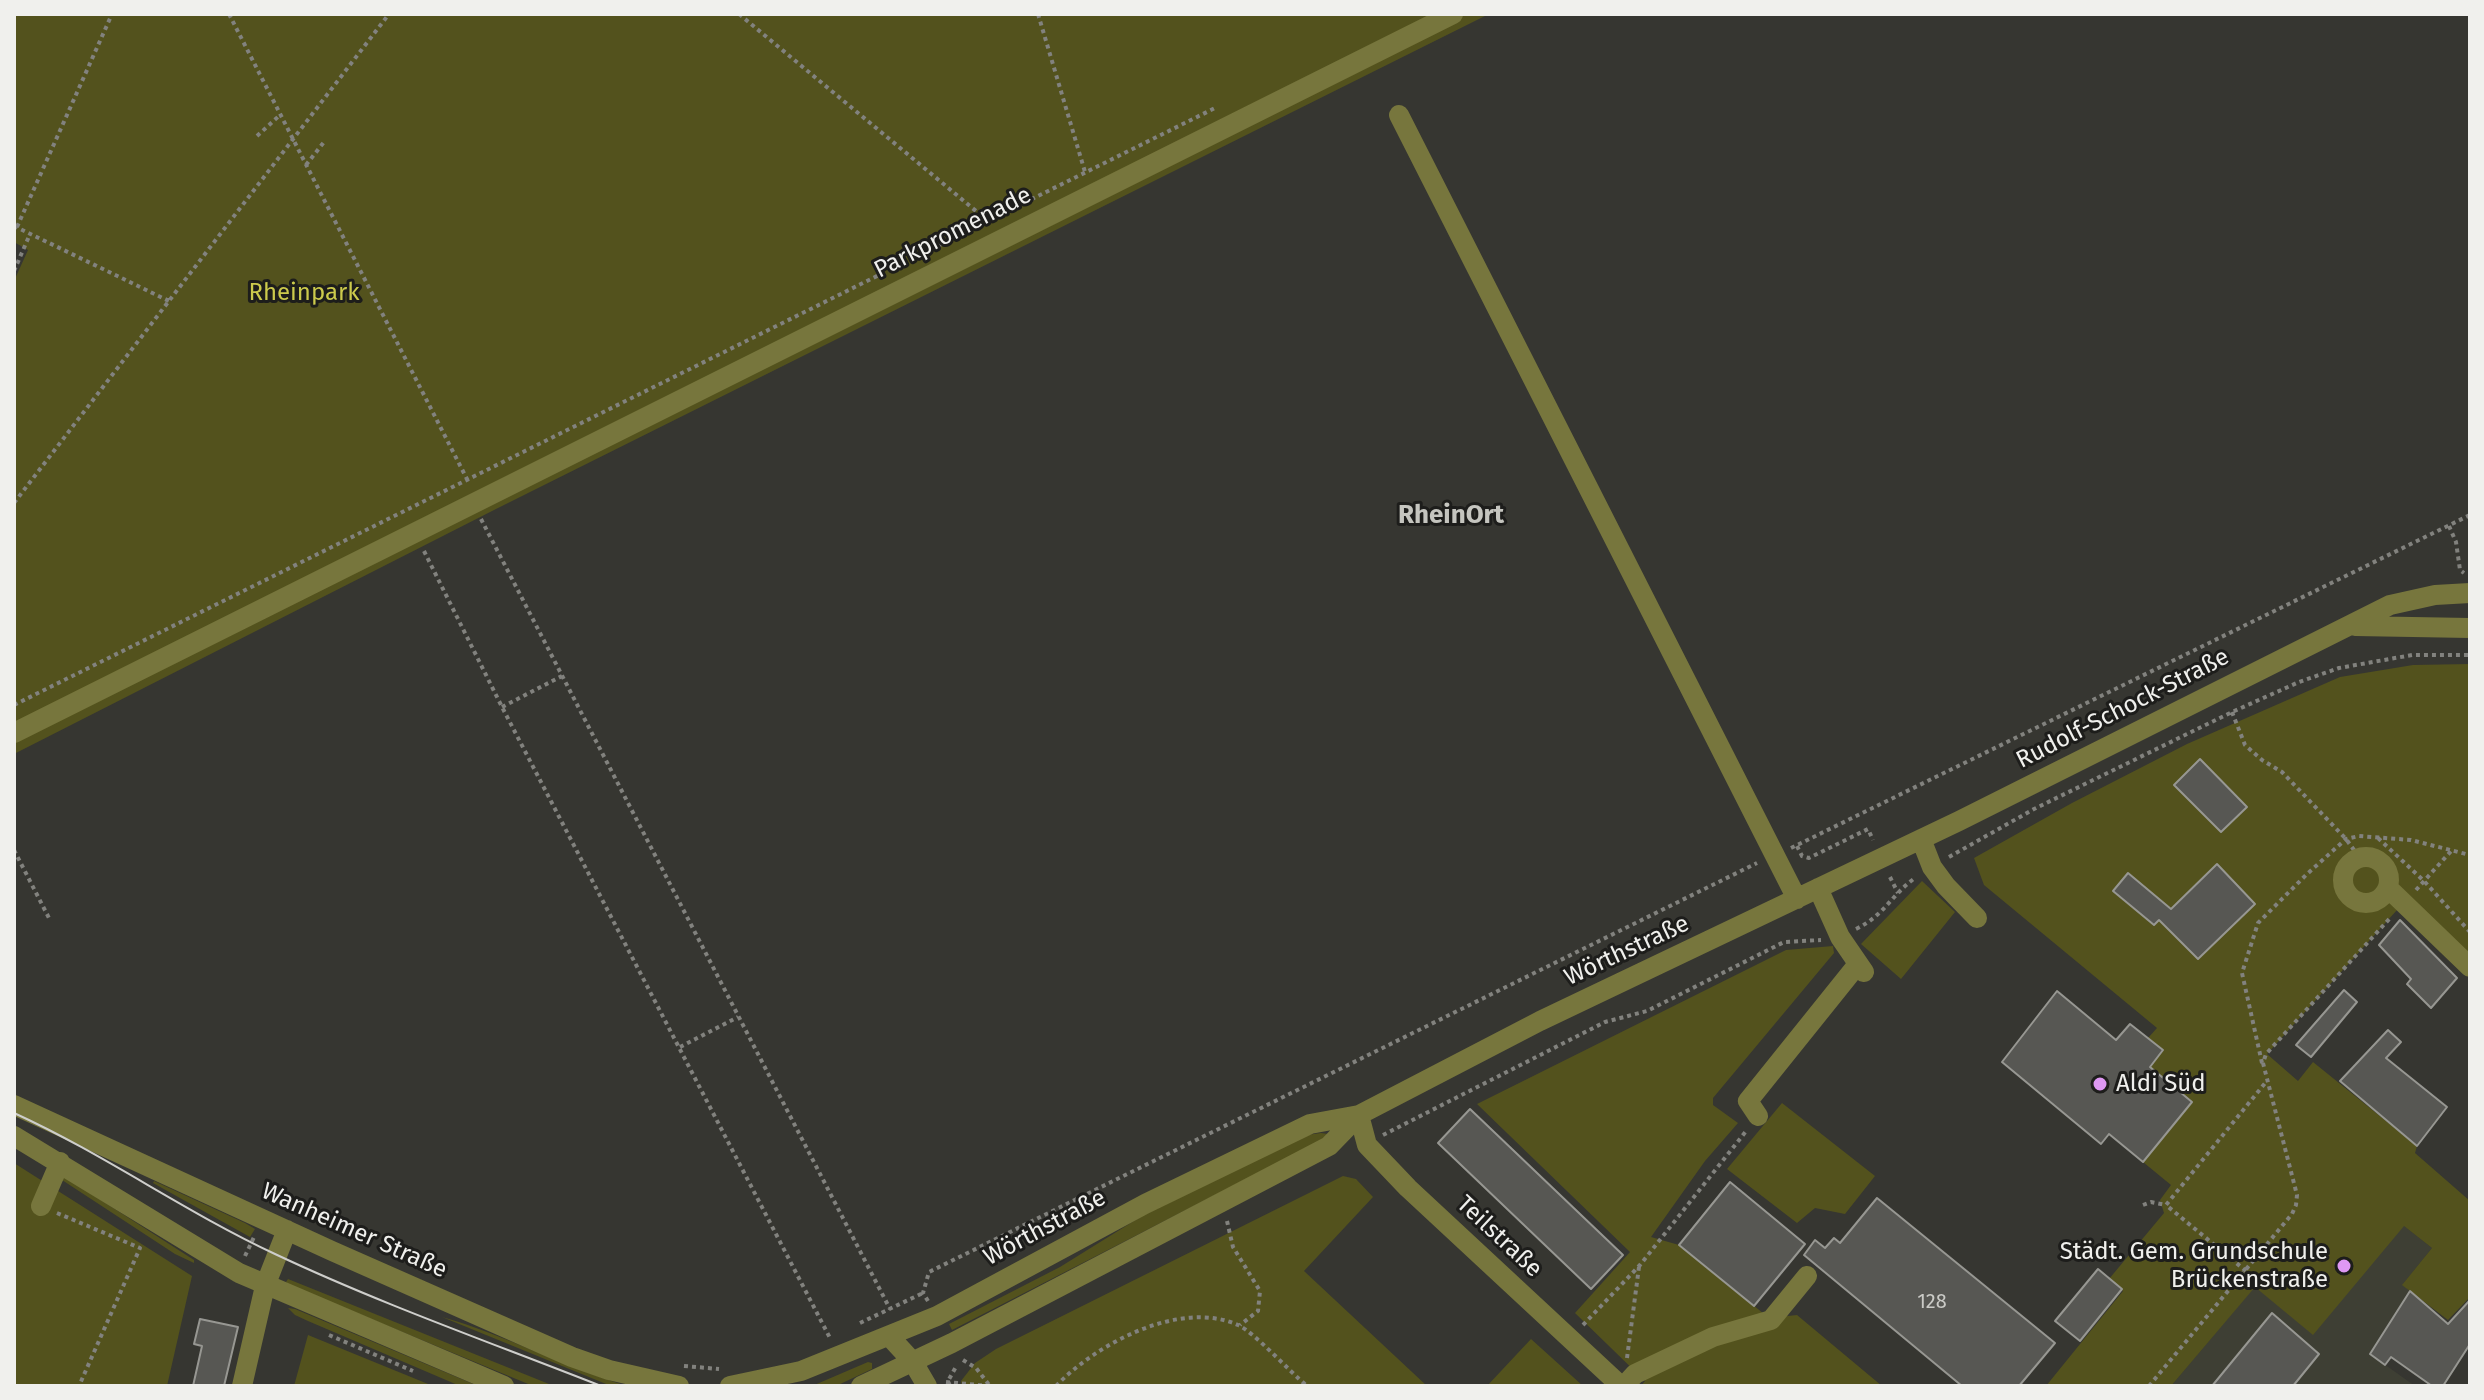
<!DOCTYPE html>
<html>
<head>
<meta charset="utf-8">
<style>
  body { margin:0 }
  #map { position:relative; width:2484px; height:1400px; overflow:hidden; background:#363631; font-family:"Fira Sans",sans-serif }
  canvas { display:block }
  .frame { position:absolute; inset:0; border:16px solid #f0f0ed; pointer-events:none }
</style>
</head>
<body>
<div id="map">
<canvas width="2484" height="1400"></canvas>
<div class="frame"></div>
</div>
<script>
const ctx = document.querySelector('canvas').getContext('2d');
ctx.lineJoin = 'round';
function paint(path, color) {
  ctx.fillStyle = color;
  ctx.fill(path, 'evenodd');
}
function stroke(path, color, width, dash) {
  ctx.strokeStyle = color;
  ctx.lineWidth = width;
  ctx.lineCap = dash ? 'butt' : 'round';
  ctx.setLineDash(dash || []);
  ctx.stroke(path);
}
function label(font, color, halo, rows, align = 'center') {
  ctx.font = font + ' "Fira Sans",sans-serif';
  ctx.lineWidth = 6;
  ctx.setLineDash([]);
  ctx.textBaseline = 'middle';
  ctx.strokeStyle = halo;
  ctx.fillStyle = color;
  for (const [text, x, y, turn = 0] of rows) {
    ctx.save();
    ctx.translate(x, y);
    ctx.rotate((+turn || 0) * Math.PI / 180);
    ctx.textAlign = isNaN(turn) ? turn : align;
    if (halo) ctx.strokeText(text, 0, 0);
    ctx.fillText(text, 0, 0);
    ctx.restore();
  }
}
const built = new Path2D(`
  M2345,1179L2432,1248L2403,1284L2410,1291L2370,1354L2415,1386H2171Z`);
const green = new Path2D(`
  M14,14H1489L496,509L14,754V281L28,250L14,242Z
  M2470,664V963L2397,910L2267,1054L2298,1081L2313,1062L2417,1146L2415,1153L2470,1201V1297L2448,1320L2402,1285L2432,1248L2404,1226L2313,1335L2255,1287L2171,1386H2046L2123,1291L2109,1279L2164,1213L2160,1200L2171,1185L2143,1162L2192,1102L2150,1067L2162,1051L2148,1038L2157,1028L1984,885L1974,858L2072,803L2187,744L2340,677L2413,665Z
  M1922,881L1955,912L1901,979L1861,944Z
  M1833,946L1834,953L1713,1098V1105L1738,1123L1705,1161L1651,1237L1679,1245L1769,1318L1797,1315L1882,1386H1641L1645,1381L1575,1313L1630,1252L1477,1104L1786,950Z
  M1782,1103L1875,1176L1845,1214L1815,1208L1797,1223L1727,1169Z
  M1321,1133L1328,1134L1324,1139L952,1330L949,1324L1060,1267L1142,1216L1307,1135Z
  M14,1163L192,1276L167,1386H14Z
  M62,1175L194,1260V1263L175,1254L59,1178Z
  M1343,1176L1356,1179L1373,1197L1304,1271L1427,1386H962L961,1381L975,1363L996,1349Z
  M154,1181L245,1223L255,1229L250,1237L153,1183Z
  M288,1279L554,1386H533L289,1285L286,1282Z
  M288,1308L295,1309L478,1386H460L308,1321L295,1315Z
  M442,1317C506,1335 564,1367 627,1386H611Z
  M308,1335L433,1386H294Z
  M1531,1339L1583,1386H1487Z
  M868,1362L872,1363V1369L836,1386H812Z`);
const building = new Path2D(`
  M2200,759L2247,807L2221,832L2174,785Z
  M2217,864L2255,904L2198,959L2159,920L2154,925L2113,891L2128,873L2171,909Z
  M2400,920L2457,978L2431,1008L2407,984L2411,979L2379,945Z
  M2344,990L2357,1002L2311,1057L2296,1045Z
  M2057,991L2116,1040L2130,1024L2163,1050L2150,1067L2192,1102L2143,1162L2109,1134L2101,1144L2002,1062Z
  M2388,1030L2401,1042L2386,1058L2447,1107L2417,1146L2340,1081Z
  M1470,1109L1623,1255L1591,1289L1438,1143Z
  M1730,1182L1805,1244L1754,1306L1679,1245Z
  M1877,1198L2055,1343L2019,1386H1962L1804,1255L1815,1240L1825,1248L1834,1238L1840,1243Z
  M2098,1269L2122,1289L2080,1341L2055,1321Z
  M2410,1291L2448,1324L2470,1300V1344L2443,1386H2432L2391,1357L2385,1365L2370,1354Z
  M2272,1313L2319,1354L2293,1386H2212Z
  M200,1319L238,1327L224,1386H193L202,1346L194,1344Z`);
const path = new Path2D(`
  M229,14L468,481
  M739,14L988,221
  M1038,14L1085,172
  M257,136L280,115
  M306,165L324,142
  M14,226L169,301
  M17,227L112,14
  M14,271L30,234
  M14,503L389,14
  M481,519L890,1309
  M2449,526L2456,542L2460,570L2464,573
  M424,551L502,707L830,1338
  M14,705L1215,108
  M502,707L562,676
  M2232,712L2245,745L2262,760L2282,772L2346,839L2359,857
  M2378,838L2424,881L2470,932
  M1797,846L1802,856L1809,858L1868,829L1873,840
  M1791,848L2470,515
  M14,850L50,920
  M1949,857L2034,809L2232,712L2299,682L2339,668L2412,655H2470
  M1890,877L1898,893
  M2416,890L2452,850
  M1856,929C1885,915 1891,895 1915,878
  M680,1047L738,1017
  M2262,1063L2242,973L2258,923L2307,874L2346,839L2359,836L2411,840L2470,855
  M1383,1135L1605,1022L1647,1011L1784,942L1821,940
  M2143,1205L2151,1202L2166,1205
  M57,1213L140,1248L79,1386
  M1227,1221L1233,1247L1260,1291L1258,1311L1240,1325
  M245,1256L255,1235
  M2246,1271L2166,1205L2266,1082
  M928,1301L923,1293L929,1272L1757,863
  M860,1323L923,1293
  M1583,1325L1640,1265L1747,1130
  M329,1335L413,1371
  M1627,1358L1639,1267
  M963,1360L976,1368L990,1386
  M684,1366L719,1369
  M946,1382L989,1386
  M950,1386L948,1381L957,1365
  M1056,1386C1096,1344 1180,1299 1238,1325C1254,1332 1290,1372 1307,1386
  M2149,1386L2292,1214L2296,1205L2297,1195L2263,1063L2266,1054L2391,917`);
const minor = new Path2D(`
  M1399,115L1797,899
  M2355,626L2470,628
  M14,733L1453,14
  M1921,839L1932,867L1946,886L1977,918
  M2343 880a23 23 0 1 1 46 0a23 23 0 1 1-46 0Z
  M1818,888L1840,937L1864,972
  M2388,888L2470,967
  M14,1105L332,1251L572,1357L609,1370L679,1386
  M1359,1115L1367,1145L1408,1188L1621,1386
  M1758,1116L1748,1101L1858,964
  M14,1136L239,1273L504,1386
  M41,1206L60,1162
  M889,1336L913,1362L927,1386
  M242,1386L265,1286L287,1230
  M730,1386L801,1371L937,1316L1145,1204L1310,1124L1359,1115L1540,1021L1959,821L2390,605L2435,595L2470,593
  M861,1386L952,1343L1329,1146L1359,1115
  M1624,1386L1635,1374L1713,1337L1771,1320L1807,1276`);
const tram = new Path2D(`
  M14,1113C104,1154 185,1212 275,1254C381,1304 492,1343 601,1386`);
const markers = [
  [2100,1084,8,"#de98f3"],
  [2344,1266,8,"#de98f3"]
];
const numberNames = [
  ["128",1932,1302]
];
const streetNames = [
  ["Parkpromenade",953,233,-27],
  ["Rudolf-Schock-Straße",2123,709,-27],
  ["Wörthstraße",1627,951,-25],
  ["Wörthstraße",1045,1228,-28],
  ["Wanheimer Straße",354,1231,24],
  ["Teilstraße",1499,1237,43]
];
const parkNames = [
  ["Rheinpark",304,293]
];
const poiNames = [
  ["Aldi Süd",2116,1084],
  ["Städt. Gem. Grundschule",2328,1252,"right"],
  ["Brückenstraße",2328,1280,"right"]
];
const neighbourhoodNames = [
  ["RheinOrt",1451,516]
];
paint(built, '#3e3f34');
paint(green, '#53521d');
paint(building, '#575753');
stroke(building, '#979792', 2);
stroke(path, '#82827e', 4, [4, 4]);
stroke(minor, '#77763d', 20);
stroke(tram, '#cececb', 2);
for (const [x, y, r, color] of markers) {
  const dot = new Path2D();
  dot.arc(x, y, r, 0, 2 * Math.PI);
  ctx.fillStyle = color;
  ctx.fill(dot);
  stroke(dot, '#1d1d1b', 3);
}
label('20px', '#cacac6', null, numberNames);
label('24px', '#f0f0ed', '#1d1d1b', streetNames);
label('24px', '#ccca4c', '#1d1d1b', parkNames);
label('24px', '#f0f0ed', '#1d1d1b', poiNames, 'left');
label('bold 26px', '#c5c5bf', '#1d1d1b', neighbourhoodNames);
</script>
</body>
</html>
